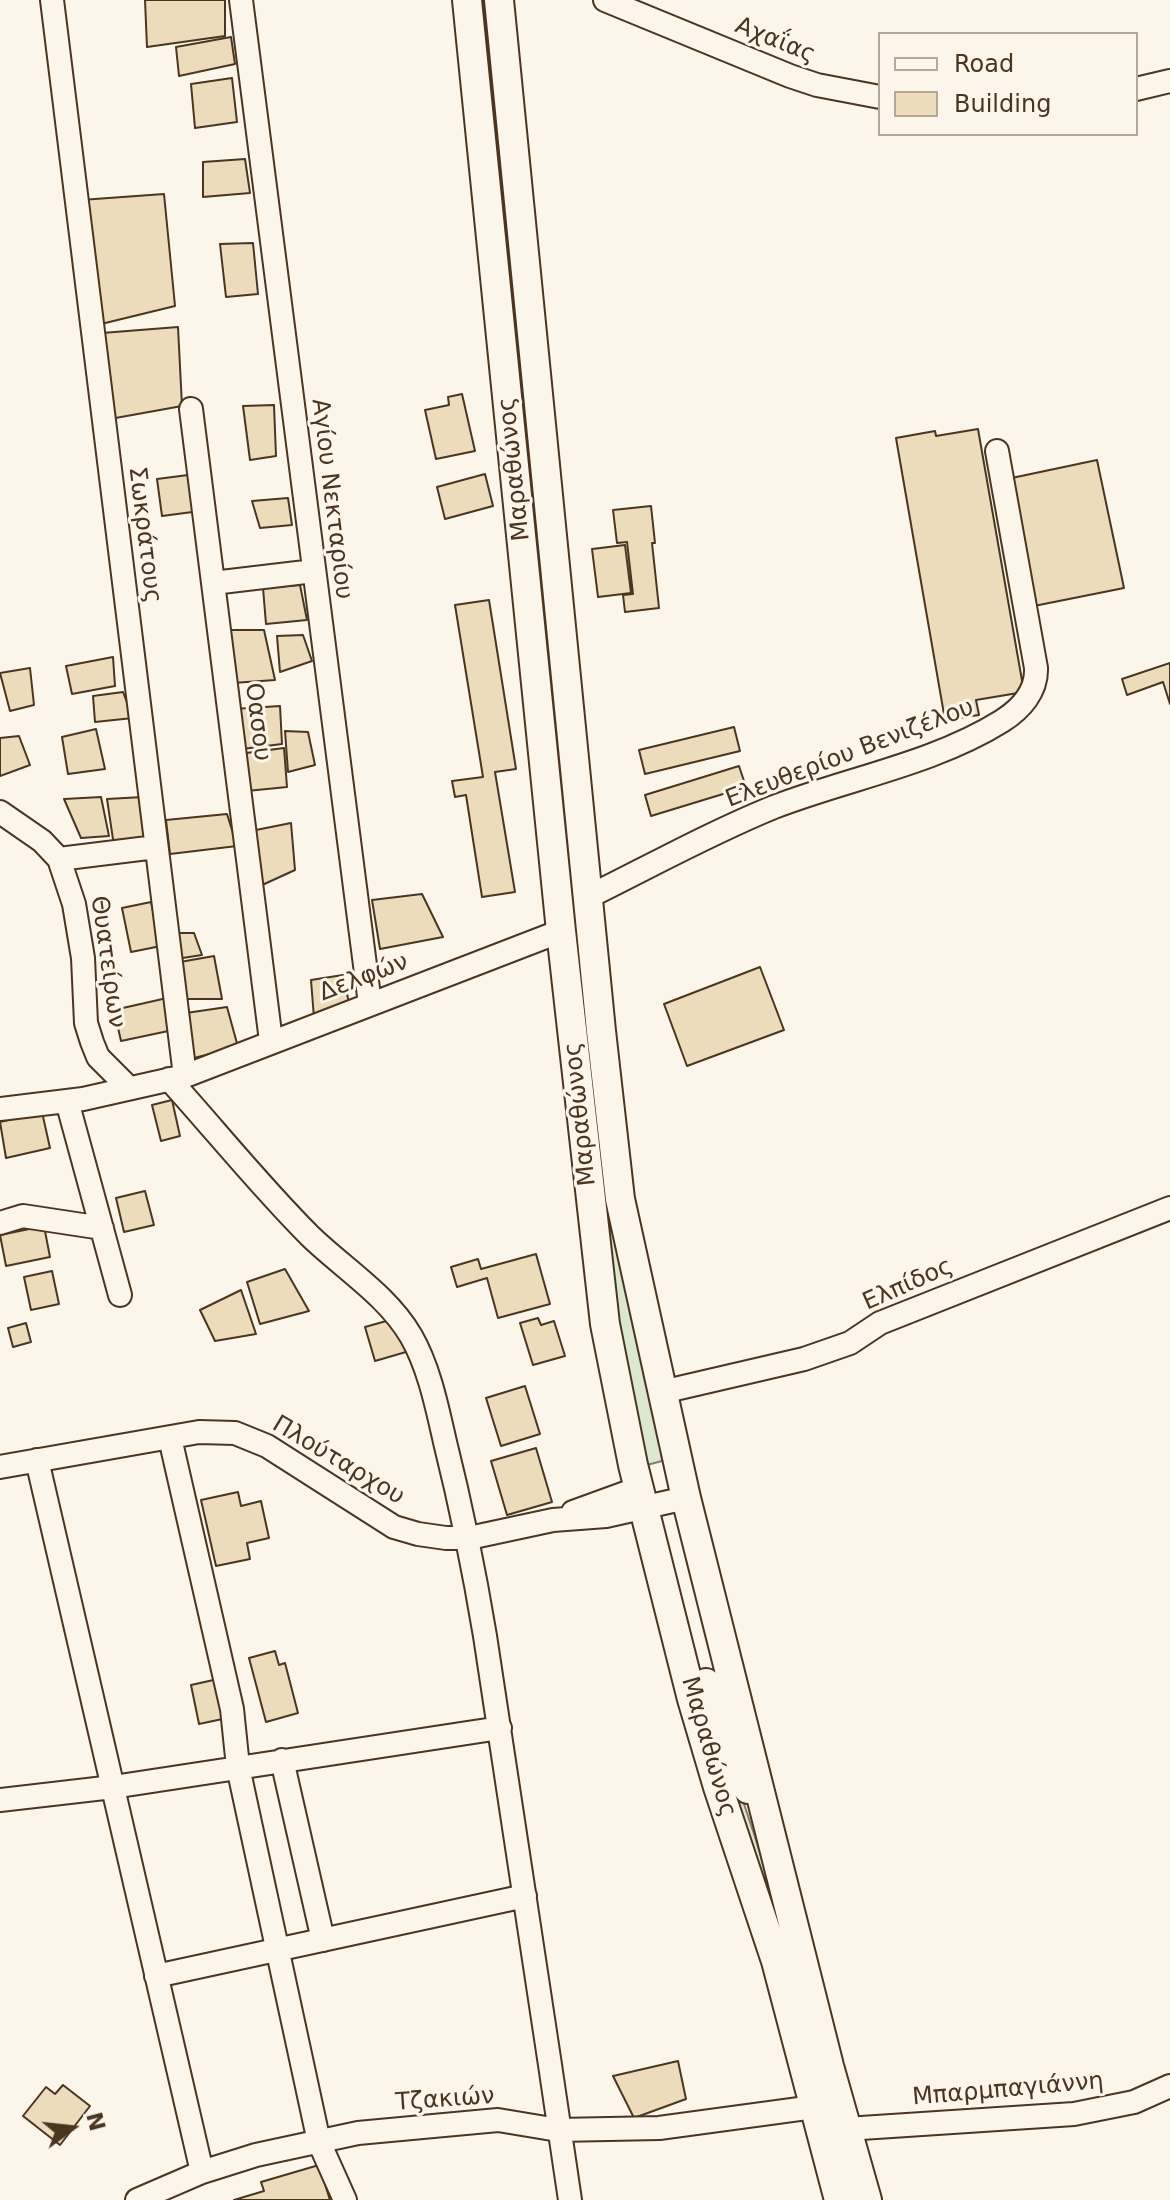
<!DOCTYPE html>
<html>
<head>
<meta charset="utf-8">
<style>
  body { margin:0 }
  #map { position:relative; width:1170px; height:2200px; overflow:hidden; background:#fbf6e9; font-family:"DejaVu Sans",sans-serif }
  canvas { display:block }
  .legend { position:absolute; left:878px; top:32px; width:260px; height:104px; box-sizing:border-box; background:#fbf6e9; border:2px solid #b4a999; margin:0; padding:10px 14px; list-style:none; font-size:24px; color:#4a3520 }
  .legend li { display:flex; align-items:center; gap:16px; height:40px }
  .legend b { width:40px; border:2px solid #b4a999 }
  .north { position:absolute; left:32px; top:2088px; width:80px; height:80px; -webkit-text-stroke:6px #fbf6e9; paint-order:stroke; rotate:75deg; font-size:22px; font-weight:700; line-height:32px; text-align:center; color:#4a3520 }
  .north::after { content:''; display:block; margin:auto; width:28px; height:36px; background:#4a3520; clip-path:polygon(50% 0,100% 100%,50% 72%,0 100%) }
</style>
</head>
<body>
<div id="map">
<canvas width="1170" height="2200"></canvas>
<ul class="legend">
<li><b style="height:10px;background:#fbf6e9"></b>Road</li>
<li><b style="height:22px;background:#ecdcbc"></b>Building</li>
</ul>
<div class="north">N</div>
</div>
<script>
const ctx = document.querySelector('canvas').getContext('2d');
ctx.lineJoin = 'round';
function paint(path, color) {
  ctx.fillStyle = color;
  ctx.fill(path, 'evenodd');
}
function stroke(path, color, width, dash) {
  ctx.strokeStyle = color;
  ctx.lineWidth = width;
  ctx.lineCap = dash ? 'butt' : 'round';
  ctx.setLineDash(dash || []);
  ctx.stroke(path);
}
function label(font, color, halo, rows, align = 'center') {
  ctx.font = font + ' "DejaVu Sans",sans-serif';
  ctx.lineWidth = 6;
  ctx.setLineDash([]);
  ctx.textBaseline = 'middle';
  ctx.strokeStyle = halo;
  ctx.fillStyle = color;
  for (const [text, x, y, turn = 0] of rows) {
    ctx.save();
    ctx.translate(x, y);
    ctx.rotate((+turn || 0) * Math.PI / 180);
    ctx.textAlign = isNaN(turn) ? turn : align;
    if (halo) ctx.strokeText(text, 0, 0);
    ctx.fillText(text, 0, 0);
    ctx.restore();
  }
}
const green = new Path2D(`
  M598,1158H602L621,1270L661,1439L662,1461L647,1465L622,1355Z
  M716,1728C743,1797 766,1866 784,1938L779,1939L711,1729Z`);
const building = new Path2D(`
  M145,0H225V36L147,47Z
  M231,37L235,64L179,76L176,47Z
  M232,78L237,122L195,128L191,84Z
  M245,159L250,193L203,197V162Z
  M164,194L175,306L97,325L81,200Z
  M253,243L258,294L226,297L220,244Z
  M178,327L182,406L110,419L102,333Z
  M462,394L475,451L436,459L425,410L449,405L448,397Z
  M274,405L276,456L250,460L243,406Z
  M978,429L1024,692L976,700L979,715L945,720L896,438L935,431L936,436Z
  M1097,460L1124,588L1034,606L1007,479Z
  M196,474L200,511L162,516L157,479Z
  M485,474L493,506L445,519L437,487Z
  M288,498L292,525L260,528L252,501Z
  M651,506L655,543H652L659,608L625,612L623,595L633,594L627,542L617,543L613,510Z
  M625,545L631,593L598,597L592,549Z
  M300,585L307,620L266,624L263,588Z
  M489,600L516,769L495,772L515,892L482,897L466,795L455,797L452,781L483,777L455,605Z
  M228,630H264L275,680L233,683Z
  M303,635L312,661L280,672L277,636Z
  M113,657L115,686L72,694L66,666Z
  M1170,663V704L1163,682L1127,695L1122,679Z
  M30,668L34,705L10,711L0,673Z
  M123,692L133,718L95,722L93,696Z
  M280,706L282,744L242,749L234,709Z
  M734,727L740,751L645,774L639,750Z
  M96,729L105,769L68,774L62,737Z
  M285,731L308,732L315,765L288,772Z
  M19,736L30,765L0,776V738Z
  M284,748L287,787L247,791L246,753Z
  M739,766L746,787L651,816L645,795Z
  M101,797L109,836L81,838L64,799Z
  M143,797L149,839L114,846L107,799Z
  M227,814L237,846L170,854L166,820Z
  M291,823L295,870L260,886L251,831Z
  M422,894L443,937L380,949L372,900Z
  M151,902L161,946L131,952L122,908Z
  M176,933H194L202,955L176,959Z
  M214,956L222,999H186L180,962Z
  M760,967L784,1030L687,1066L664,1004Z
  M343,975L349,1003L314,1018L311,980Z
  M167,998L173,1030L121,1041L114,1010Z
  M227,1007L238,1047L194,1058L186,1013Z
  M172,1100L180,1136L161,1141L152,1105Z
  M42,1112L50,1148L6,1158L0,1122Z
  M145,1191L154,1225L124,1232L116,1198Z
  M44,1226L50,1257L6,1266L0,1235Z
  M536,1254L550,1304L498,1318L487,1278L457,1287L451,1267L478,1259L481,1269Z
  M285,1269L309,1311L260,1324L247,1282Z
  M52,1271L59,1304L31,1310L24,1277Z
  M241,1290L256,1334L215,1341L200,1310Z
  M397,1318L406,1352L375,1361L365,1327Z
  M538,1318L541,1325L554,1321L565,1356L533,1365L520,1323Z
  M26,1323L31,1342L13,1347L8,1328Z
  M525,1386L540,1434L501,1446L486,1398Z
  M536,1448L552,1502L507,1515L491,1461Z
  M238,1492L241,1506L261,1501L269,1538L247,1543L250,1559L216,1566L201,1500Z
  M275,1651L279,1665L285,1663L298,1713L266,1722L249,1658Z
  M218,1679L227,1718L199,1724L191,1685Z
  M678,2061L686,2099L634,2118L613,2076Z
  M63,2085L90,2106L60,2145L23,2116L46,2087L55,2094Z
  M319,2165L330,2200H234L264,2191L261,2182Z`);
const minor = new Path2D(`
  M52,0L185,1076
  M241,0L370,1004
  M605,0L790,76L817,85L880,97
  M1136,89L1170,81
  M191,409L271,1041
  M213,583L314,571
  M0,812L42,841L59,859L74,904L83,958L86,1023L92,1042L98,1057L129,1088
  M59,859L156,847
  M588,897C649,867 710,833 774,807C849,778 933,764 1002,721C1021,709 1037,691 1036,668L997,451
  M169,1079C216,1131 260,1186 310,1236C343,1268 387,1295 411,1336C429,1367 437,1407 445,1442C461,1506 474,1570 485,1636C515,1824 542,2012 570,2200
  M67,1101L120,1295
  M0,1109L83,1099L185,1076L561,931
  M0,1223L23,1216L102,1228
  M662,1392L804,1359L850,1343L880,1323L1170,1208
  M170,1438L232,1709L238,1767L319,2142L345,2200
  M37,1460L202,2172
  M0,1467L199,1432L235,1433L267,1446L394,1527L418,1534L446,1538H469L553,1520L606,1516L686,1498
  M573,1512L639,1488
  M282,1760L323,1940
  M0,1800L113,1787L500,1728
  M156,1976L525,1896
  M846,2129L1074,2114L1134,2102L1170,2086
  M137,2200L202,2172L256,2155L358,2133L498,2120L558,2130L659,2128L814,2107`);
const major = new Path2D(`
  M467,0L561,931L605,1324L633,1465L692,1699L718,1787L776,1961L839,2200
  M499,0L601,1031L620,1199L686,1498L829,2066L867,2200
  M706,1683L729,1747L748,1789`);
const streetNames = [
  ["Αχαΐας",775,41,22],
  ["Μαραθώνος",515,469,-96],
  ["Αγίου Νεκταρίου",331,499,83],
  ["Σωκράτους",144,535,83],
  ["Οασου",257,722,83],
  ["Ελευθερίου Βενιζέλου",850,754,-21],
  ["Θυατείρων",107,962,82],
  ["Δελφών",364,978,-21],
  ["Μαραθώνος",581,1114,-96],
  ["Ελπίδος",908,1285,-24],
  ["Πλούταρχου",338,1461,31],
  ["Μαραθώνος",708,1747,74],
  ["Μπαρμπαγιάννη",1008,2090,-5],
  ["Τζακιών",445,2100,-4]
];
paint(green, '#dce7d0');
stroke(green, '#887966', 2);
paint(building, '#ecdcbc');
stroke(building, '#4a3520', 2);
stroke(minor, '#4a3520', 26);
stroke(major, '#4a3520', 32);
stroke(minor, '#fbf6e9', 22);
stroke(major, '#fbf6e9', 28);
label('24px', '#4a3520', '#fbf6e9', streetNames);
</script>
</body>
</html>
